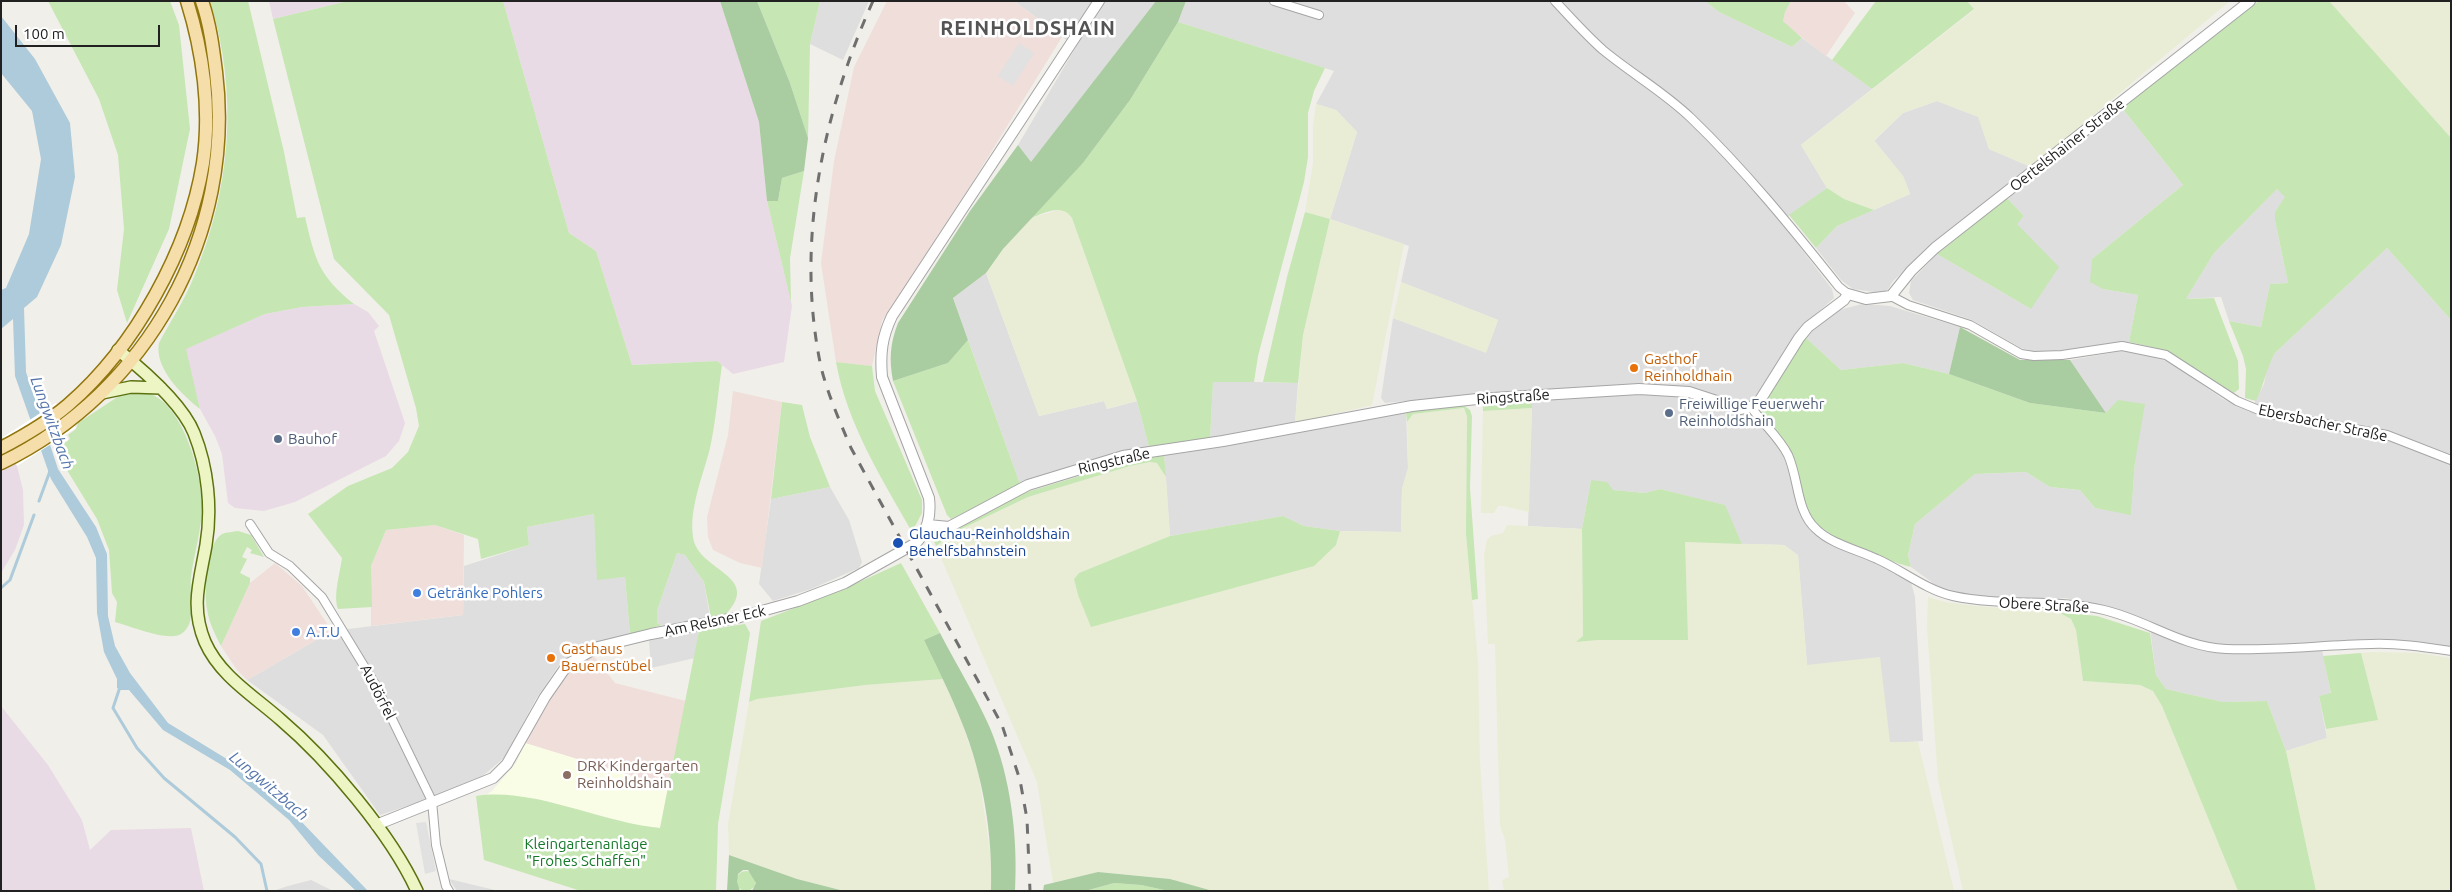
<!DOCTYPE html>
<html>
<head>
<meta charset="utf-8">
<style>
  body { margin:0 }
  #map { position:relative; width:2452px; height:892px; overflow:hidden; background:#f1efe9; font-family:Ubuntu,sans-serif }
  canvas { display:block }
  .frame { position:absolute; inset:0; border:2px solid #212121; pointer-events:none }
  .scale { position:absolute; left:15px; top:25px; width:145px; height:22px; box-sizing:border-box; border:2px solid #212121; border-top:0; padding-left:6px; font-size:15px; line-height:18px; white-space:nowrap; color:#212121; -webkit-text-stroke:4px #fff; paint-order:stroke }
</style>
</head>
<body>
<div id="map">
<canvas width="2452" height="892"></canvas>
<div class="frame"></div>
<div class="scale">100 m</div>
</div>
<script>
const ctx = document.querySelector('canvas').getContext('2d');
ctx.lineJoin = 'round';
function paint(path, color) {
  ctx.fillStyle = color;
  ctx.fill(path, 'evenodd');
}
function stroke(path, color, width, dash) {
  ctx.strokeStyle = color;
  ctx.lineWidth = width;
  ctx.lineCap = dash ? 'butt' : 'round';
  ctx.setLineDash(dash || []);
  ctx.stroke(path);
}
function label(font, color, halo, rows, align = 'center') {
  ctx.font = font + ' Ubuntu,sans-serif';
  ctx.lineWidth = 5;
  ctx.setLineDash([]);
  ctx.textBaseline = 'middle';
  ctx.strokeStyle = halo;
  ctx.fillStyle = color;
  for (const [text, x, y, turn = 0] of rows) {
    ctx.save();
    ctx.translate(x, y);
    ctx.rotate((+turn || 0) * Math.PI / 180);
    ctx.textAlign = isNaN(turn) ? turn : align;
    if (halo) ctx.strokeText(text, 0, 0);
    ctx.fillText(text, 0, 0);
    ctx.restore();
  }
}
const residential = new Path2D(`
  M820,1H869L843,60L810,44Z
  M1014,1H1156L1031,163L1018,145L1076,47Z
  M1186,1H1705L1719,12L1792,47L1802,38L1872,89L1801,145L1827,188L1781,222L1832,289L1834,298L1801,327L1757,397L1752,401L1740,404L1741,414H1746L1771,437L1783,456L1790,473L1798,506L1806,524L1813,533L1829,543L1882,565L1911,582L1915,597L1923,741L1890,743L1807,665L1798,556L1784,545L1742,544L1724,505L1660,489L1646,493L1613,490L1591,480L1582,529L1528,526L1532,402L1529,390L1385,403L1381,398L1393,318L1486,352L1498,320L1401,282L1409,246L1330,219L1357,132L1336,110L1316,104L1334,71L1178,22Z
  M1937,101L1979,117L1989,149L2031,167L1943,235L1893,281L1887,291L1881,293L1853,289L1841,280L1816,248L1837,226L1910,194L1903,176L1874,141L1903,113Z
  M2122,108L2183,185L2092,259L2103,289L2138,295L2129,342L2039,353L2021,348L1972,320L1913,300L1909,293L1911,281L1937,254L2031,309L2017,223L2024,216L2007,198Z
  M2277,189L2286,197L2275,212V220L2288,283L2270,284L2261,327L2229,321L2221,297L2186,299L2214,253Z
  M2387,248L2451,320V648L2383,639L2321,644L2331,694L2319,696L2327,738L2286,751L2267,701L2223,702L2166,689L2156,675L2149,621L2084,602L2065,598L2038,600L1954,594L1941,589L1911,567L1908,555L1915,524L1975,474L2026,472L2050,487L2080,490L2095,508L2131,514L2135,462L2106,413L2070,360L2128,350L2145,353L2171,363L2223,399L2250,412L2264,384L2267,368L2275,353Z
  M986,273L1039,416L1104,401L1107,409L1137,401L1149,447L1122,453L1020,484L953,298Z
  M1862,304L1890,306L1960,327L1949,374L1903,363L1841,370L1805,337L1839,310Z
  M1213,381L1298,383L1295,423L1210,439Z
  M1406,412L1408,468L1402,489L1401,532L1340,531L1304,526L1283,516L1170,536L1164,455L1226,446Z
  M830,487L849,520L862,562L859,568L811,589L773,601L759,584L771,499Z
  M594,514L598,579L625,577L630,634L582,648L561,662L536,699L505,757L472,785L380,815L323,735L247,680L332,631L463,615L464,566L529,545L527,527Z
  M677,553L685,555L704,582L710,618L662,625L657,623V611Z
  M699,631L695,658L651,668L649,640Z
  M449,879L499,891H457Z
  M311,880L333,891H273L288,886Z`);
const commercial = new Path2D(`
  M887,1H1014L1062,37L972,183L882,321L872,366L836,362L821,263L834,161L854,67Z
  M1791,1H1844L1855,13L1826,56L1791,29L1783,21L1785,12Z
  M733,391L782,402L762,568L740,563L713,550L708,537L707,517L728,435Z
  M435,525L464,535L463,615L371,626V566L386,530Z
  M275,563L302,586L332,631L247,680L237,670L221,646L250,583Z
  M593,655L615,683L686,701L668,787L525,743L547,701L569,670Z`);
const industrial = new Path2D(`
  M269,1H348L273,19Z
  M503,1H720L759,122L767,201L792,306L784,362L733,374L717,361L632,365L596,251L569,233Z
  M354,304L368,312L379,326L374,331L405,423L399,441L386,456L295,502L264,511L235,508L228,503L222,454L215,436L200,409L185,349L265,314L302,307Z
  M16,462L23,490L24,525L15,550L1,573V469Z
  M1,706L48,765L82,820L90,850L111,830L191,828L204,891H1Z`);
const education = new Path2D(`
  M525,743L668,787L660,828L640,826L538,799L486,795L492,791L516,763Z`);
const farmland = new Path2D(`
  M1967,1H2230L2031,167L1989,149L1978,117L1937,101L1903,113L1874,140L1903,176L1910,194L1874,210L1844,199L1827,188L1801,145L1974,10Z
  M2329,1H2451V138L2334,7Z
  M1316,104L1336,110L1357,132L1330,219L1404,244L1372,405L1295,423L1303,335L1330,219L1305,212L1313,163V126Z
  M1062,209L1068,211L1072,218L1137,401L1107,409L1104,401L1039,416L986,273L1003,249L1031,218Z
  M1401,282L1498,320L1486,353L1393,318Z
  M1464,408L1467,416L1466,534L1478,661L1480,762L1489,891H1213L1170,879L1098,872L1053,883L1037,782L936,546L957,531L1028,497L1130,466L1150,462L1157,463L1162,467L1166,477L1170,536L1079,573L1074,579L1078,595L1336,545L1340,531L1401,532L1402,489L1408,468L1407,422L1413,414Z
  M1532,408L1529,512L1503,506H1498L1494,513H1481L1483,411Z
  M1507,525L1582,529L1583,632V636L1578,642L1598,640L1685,542L1784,545L1798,555L1807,665L1880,657L1890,742H1918L1954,891H1504L1502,880L1509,877L1505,840L1500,826L1495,644H1488L1484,555L1487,540L1491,536L1503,533Z
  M1928,597L1945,602L1975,606L2058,612L2071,619L2076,630L2083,681L2140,685L2153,691L2162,706L2238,891H1963L1938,780L1927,627Z
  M2372,652L2418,653L2451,658V891H2316L2286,751L2327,738L2326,729L2377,720L2361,653Z
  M943,679L962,723L978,770L992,864L991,891H844L797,879L729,855L728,824L749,702L757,699L865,685Z`);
const grass = new Path2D(`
  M48,1H170L179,25L190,129L169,229L127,323L117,290L124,229L118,155L99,99Z
  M210,1H248L284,152L297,218L305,217C315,260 319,276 354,304L302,307L265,314L186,349L200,409C182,395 154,368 159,343C170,322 184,301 193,279C231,190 239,94 210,1Z
  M348,1H503L569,233L596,251L632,365L717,361L722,365C718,392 716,421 710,448C703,476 689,508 693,537C697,571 763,575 726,614L711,618L704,582L685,555L677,553L657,611V623L662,625L630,634L625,577L597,580L594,514L527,527L529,545L481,559L478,539L435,525L386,530L371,566L372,607L338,609C333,596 340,573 342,558L308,514L348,486L392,468L408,452L419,426L416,408L389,315L334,259L273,19Z
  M757,1H820L810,44L808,138L790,83Z
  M1705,1H1791L1785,12L1783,21L1802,38L1792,47L1719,12Z
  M1876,1H1967L1974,9L1872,89L1832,60Z
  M2259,1H2329L2451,138V320L2387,248L2275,353C2266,369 2264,385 2256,401L2245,398L2246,369L2243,356L2229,321L2261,327L2270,284L2288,283L2275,220V212L2285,197L2277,189L2214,253L2186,299L2214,298L2238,361L2239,389L2234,393L2170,354L2156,348L2129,342L2138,295L2103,289L2090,282L2092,259L2183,185L2122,108Z
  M1178,22L1325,68L1314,91L1308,113V157L1304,182L1258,356L1254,382H1213L1210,439L1149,447L1137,401L1072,218C1062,203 1045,213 1031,218L1083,163L1130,100Z
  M804,171L790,258L791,302L767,201H778L782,178Z
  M1827,188L1844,199L1874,210L1837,226L1816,248L1789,215Z
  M2007,198L2024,216L2017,224L2059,267L2031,309L1937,254Z
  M1305,212L1330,219L1303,335L1298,383L1263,382L1287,277Z
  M1805,337L1841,370L1903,363L1949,374L2030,403L2106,413L2118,400L2145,404L2135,462L2131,515L2095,508L2080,490L2050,487L2026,472L1975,474L1915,524L1908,555L1911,567C1884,560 1819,537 1808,512C1799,493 1800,471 1791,452C1784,437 1768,427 1762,412V407Z
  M968,340L1020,484L951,519L947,515L893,381L948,363Z
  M836,362L872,366L875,391L922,500V513L912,532C882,479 847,424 836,362Z
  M129,392C135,393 143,392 148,393C184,404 203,477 202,509C201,532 194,554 191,577C189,593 198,624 181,634C168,642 130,626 115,622L117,602L112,593L109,550L97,519L62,462L60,446L70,439L68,435L76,429L78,423L119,396Z
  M782,402L802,405L810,437L830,487L771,499Z
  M1532,402V408L1483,411V404Z
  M1463,405L1470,410L1472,416L1470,488L1478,599L1472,600L1466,534L1467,416L1464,408L1413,414L1407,422L1406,412Z
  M1164,455L1166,477L1157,463L1150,462L1130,466L1028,497L957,531L936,546L933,539L1027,492L1129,461Z
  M1591,480L1607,482L1613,490L1645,493L1660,489L1725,505L1742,544L1685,542L1688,640H1598L1576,642L1583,636L1582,529Z
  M1283,516L1304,526L1340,531L1336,545L1314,566L1091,627L1078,595L1074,579L1079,573L1170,536Z
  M238,531L251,535L264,557L250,553L252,550L247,547L242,557L247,559L240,573L250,578V583L221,646C215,634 209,623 207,609C204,593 206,543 222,534C227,532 233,532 238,531Z
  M901,563L940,633L924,640L943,679L865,685L757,699L749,702L761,621L846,588Z
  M2058,612L2097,616L2150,633L2156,675L2166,689L2223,702L2267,701L2286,751L2316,891H2238L2162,706L2153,691L2140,685L2083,681L2076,630L2071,619Z
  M745,624L750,633L718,824L716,891H581L484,860L476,796C533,787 602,823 660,828L699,631Z
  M2361,653L2378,720L2326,729L2319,696L2331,693L2323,656Z
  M736 881a10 10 0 1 1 20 0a10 10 0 1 1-20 0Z
  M1114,883L1141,885L1169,891H1085Z`);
const forest = new Path2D(`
  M720,1H757L790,83L808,138L804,171L782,178L778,201H767L759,122Z
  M1156,1H1186L1178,22L1130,100L1083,163L1003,249L986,273L953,298L968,340L948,363L893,381C889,359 890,344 898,323L970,211L1018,145L1031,162Z
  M1960,327L2020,360H2070L2106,413L2030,403L1949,374Z
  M940,633C956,664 976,696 990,728C1011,778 1018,838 1015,891H991C993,835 983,775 962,723C951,695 937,667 924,640Z
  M729,855L797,879L844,891H752L756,883L748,870H743L738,874L737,882L740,891H727Z
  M1098,872L1170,879L1213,891H1169L1141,885L1114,883L1085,891H1043L1044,885Z`);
const parking = new Path2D(`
  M1019,43L1034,53L1013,86L998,76Z
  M426,822L436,871L425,874L416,823Z`);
const water = new Path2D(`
  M1,16L35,59L70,123L75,177L61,245L37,297L24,308L26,372L58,469L96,527L107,554L108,616L115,646L130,673L168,723L235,764L294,814L368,891H356L318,855L289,820L230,770L163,730L129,690H121L117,688V679L104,652L97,613L96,558L87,537L51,479L27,410L15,376L13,319L1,329V290L6,288L29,234L41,159L32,111L1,73Z`);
const pier = new Path2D(`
  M56,403L76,428L17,466L3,437Z`);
const stream = new Path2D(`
  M39,501L50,471
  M1,588L10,580L34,515
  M120,687L113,708L137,748L164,778L235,837L261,864L267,891`);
const minor = new Path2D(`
  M1274,1L1319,15
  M1555,1C1571,18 1586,35 1603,50C1632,74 1664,92 1691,118C1745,170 1792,228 1839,287L1848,294
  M1891,296L1908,305L1970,325L2021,354L2034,356L2062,355L2122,346L2166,355L2237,401L2266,413L2387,435L2451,460
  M1751,407C1763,424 1779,437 1788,455C1799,479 1796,511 1816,529C1831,544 1858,550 1877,559C1902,570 1926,590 1953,596C2003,607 2054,598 2104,610C2147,620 2181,647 2226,649C2274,651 2323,645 2371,644C2398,643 2424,647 2451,651
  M250,524L269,553L290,566L322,597L375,684L432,801L436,845L446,886L449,891`);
const tertiary = new Path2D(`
  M928,525L949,527L1028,485L1123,456L1223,441L1412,406L1477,399L1639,389L1689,392L1741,409L1757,405L1799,338L1808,327L1844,300L1848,294L1866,299L1891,296L1911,271L1935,248L2250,1
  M376,825L493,778L507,764L545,697L568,664L598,647L651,634L740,617L798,601L845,583L916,543C928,530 931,516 929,498L882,377C880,353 882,337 892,316L1099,1`);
const secondary = new Path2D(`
  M118,350C143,370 182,403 194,433C208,468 212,509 206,545C200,580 190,606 205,642C220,676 254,696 281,720C328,760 391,834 417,891
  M102,393L131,387L161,388`);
const primary = new Path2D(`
  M1,448C24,436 48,422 68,405C135,347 189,250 203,163C211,110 203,52 187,1
  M1,463C148,392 236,233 216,72C213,48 210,24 202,1`);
const rail = new Path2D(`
  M873,1C822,114 795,244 821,367C828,395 840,422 851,448L1002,725L1020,780L1027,819L1030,891`);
const markers = [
  [1634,368,5,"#e8710a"],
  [1669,413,5,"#5c6f8a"],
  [278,439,5,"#5c6f8a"],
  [898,543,6,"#1a4fb4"],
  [417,593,5,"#3f7fe0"],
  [296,632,5,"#3f7fe0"],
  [551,658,5,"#e8710a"],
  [567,775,5,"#8d6e63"]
];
const streetNames = [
  ["Oertelshainer Straße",2067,145,-38],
  ["Ringstraße",1513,397,-4],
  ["Ebersbacher Straße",2323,423,12],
  ["Ringstraße",1114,461,-13],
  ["Obere Straße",2044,605,3],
  ["Am Relsner Eck",715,621,-12],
  ["Audörfel",378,692,63]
];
const foodNames = [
  ["Gasthof",1644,359],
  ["Reinholdhain",1644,376],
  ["Gasthaus",561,649],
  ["Bauernstübel",561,666]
];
const serviceNames = [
  ["Freiwillige Feuerwehr",1679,404],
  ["Reinholdshain",1679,421],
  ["Bauhof",288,439]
];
const transitNames = [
  ["Glauchau-Reinholdshain",909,534],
  ["Behelfsbahnstein",909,551]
];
const shopNames = [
  ["Getränke Pohlers",427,593],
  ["A.T.U",306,632]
];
const educationNames = [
  ["DRK Kindergarten",577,766],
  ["Reinholdshain",577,783]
];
const parkNames = [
  ["Kleingartenanlage",586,844],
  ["\"Frohes Schaffen\"",586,861]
];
const waterNames = [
  ["Lungwitzbach",52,423,70],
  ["Lungwitzbach",269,786,40]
];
const districtNames = [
  ["REINHOLDSHAIN",1028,28]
];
paint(residential, '#dfdede');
paint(commercial, '#f0deda');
paint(industrial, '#e9dbe5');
paint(education, '#fafde6');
paint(farmland, '#e9edd6');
paint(grass, '#c6e6b4');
paint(forest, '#a9cca1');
paint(parking, '#e1e1e1');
paint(water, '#adcbda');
paint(pier, '#fff');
stroke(stream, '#adcbda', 3);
stroke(minor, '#a5a5a5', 10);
stroke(tertiary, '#a5a5a5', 12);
stroke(secondary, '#5b720f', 14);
stroke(primary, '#91760d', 15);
stroke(minor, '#fff', 8);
stroke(tertiary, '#fff', 10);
stroke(secondary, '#ecf5c3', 11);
stroke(primary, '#f5deaa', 12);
stroke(rail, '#6f6f6f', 3, [10, 10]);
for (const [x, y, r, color] of markers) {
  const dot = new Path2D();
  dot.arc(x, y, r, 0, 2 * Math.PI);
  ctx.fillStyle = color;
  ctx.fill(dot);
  stroke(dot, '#fff', 2);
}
label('15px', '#212121', '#fff', streetNames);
label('15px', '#c56008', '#fff', foodNames, 'left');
label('15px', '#4e5e75', '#fff', serviceNames, 'left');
label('15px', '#164399', '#fff', transitNames, 'left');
label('15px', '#366cbe', '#fff', shopNames, 'left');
label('15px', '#785e54', '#fff', educationNames, 'left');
label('15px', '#16792a', '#fff', parkNames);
label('italic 16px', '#5575aa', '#fff', waterNames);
ctx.letterSpacing = '1px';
label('bold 20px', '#545454', '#fff', districtNames);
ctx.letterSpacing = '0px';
</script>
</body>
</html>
